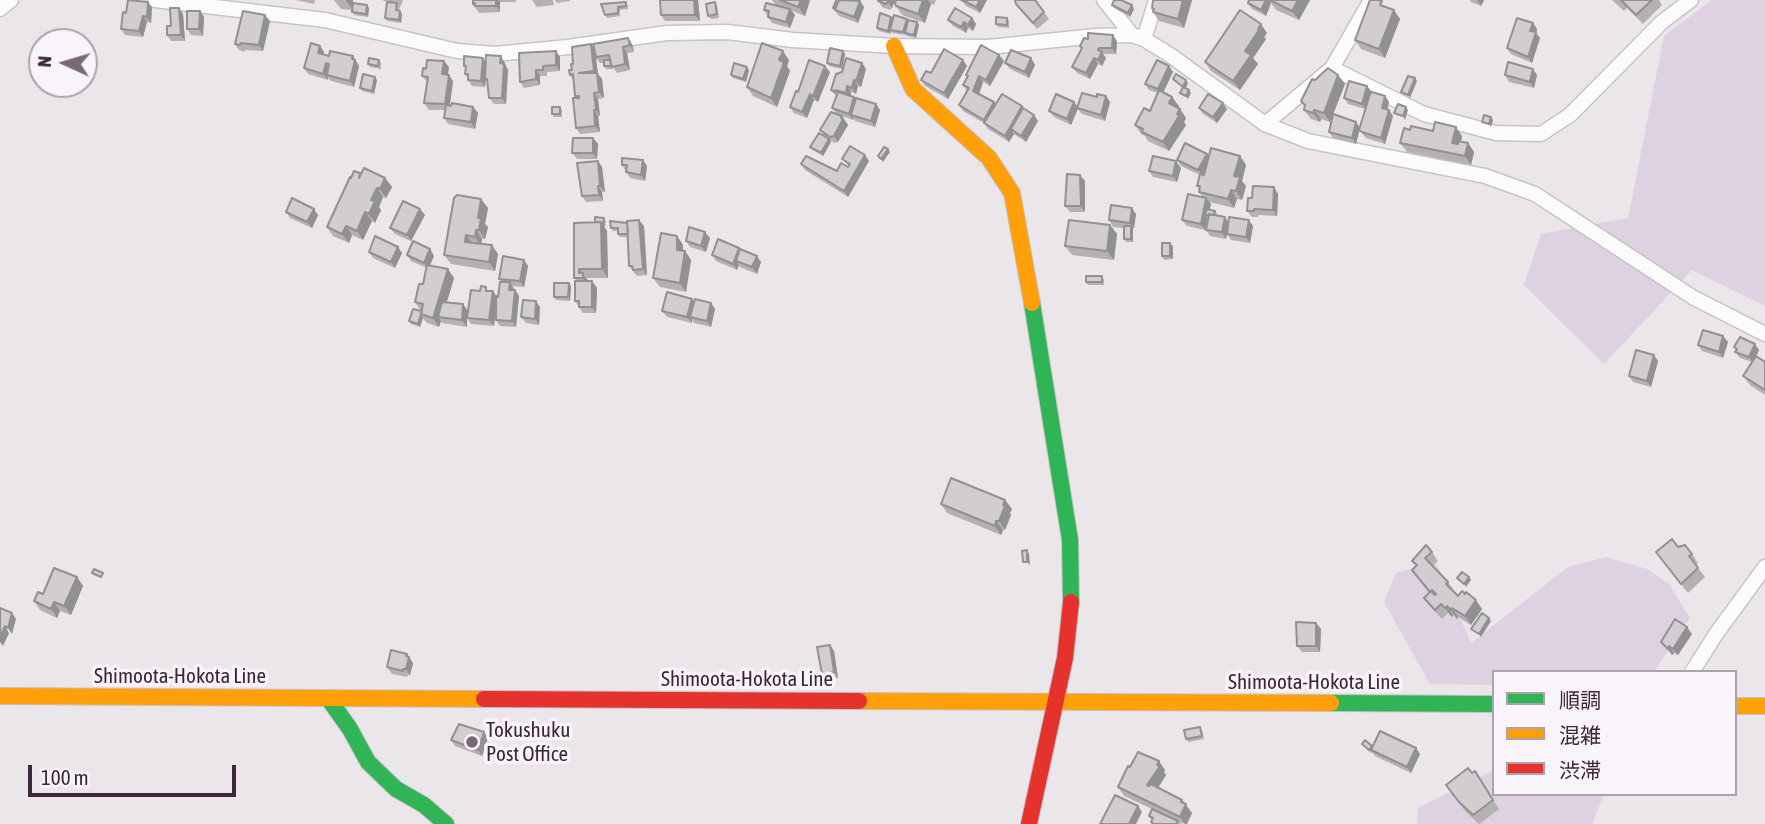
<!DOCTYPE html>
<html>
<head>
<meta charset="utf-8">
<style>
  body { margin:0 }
  #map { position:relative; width:1765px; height:824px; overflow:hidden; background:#eae6ea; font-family:"Asap Condensed","Noto Sans JP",sans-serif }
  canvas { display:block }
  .legend { position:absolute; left:1492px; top:670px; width:245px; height:126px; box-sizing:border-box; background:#f9f4f9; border:2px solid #ada2ab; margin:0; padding:9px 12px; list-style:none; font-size:21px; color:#3c2637 }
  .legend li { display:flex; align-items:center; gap:14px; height:35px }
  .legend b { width:35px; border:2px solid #ada2ab }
  .north { position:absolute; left:28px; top:28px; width:70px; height:70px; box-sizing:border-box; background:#f9f4f9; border:2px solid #ada2ab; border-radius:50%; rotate:274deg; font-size:19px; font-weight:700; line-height:28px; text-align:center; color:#3c2637 }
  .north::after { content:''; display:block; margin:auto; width:24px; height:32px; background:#796976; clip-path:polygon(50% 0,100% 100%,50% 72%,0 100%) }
  .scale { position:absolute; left:28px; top:765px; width:208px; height:32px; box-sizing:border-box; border:4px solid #3c2637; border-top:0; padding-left:9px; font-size:21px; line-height:24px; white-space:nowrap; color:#3c2637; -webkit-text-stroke:5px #f9f4f9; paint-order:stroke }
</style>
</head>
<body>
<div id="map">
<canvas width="1765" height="824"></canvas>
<ul class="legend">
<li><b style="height:9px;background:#30b455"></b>順調</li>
<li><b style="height:9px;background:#ff9f0a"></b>混雑</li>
<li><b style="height:9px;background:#e5322d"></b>渋滞</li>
</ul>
<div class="north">N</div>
<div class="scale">100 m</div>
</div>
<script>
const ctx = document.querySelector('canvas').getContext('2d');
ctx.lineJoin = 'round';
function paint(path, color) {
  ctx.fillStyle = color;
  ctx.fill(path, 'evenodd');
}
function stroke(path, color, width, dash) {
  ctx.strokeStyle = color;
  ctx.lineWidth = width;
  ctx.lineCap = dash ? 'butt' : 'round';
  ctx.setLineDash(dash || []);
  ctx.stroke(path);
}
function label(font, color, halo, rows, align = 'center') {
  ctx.font = font + ' "Asap Condensed",sans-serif';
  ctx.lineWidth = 7;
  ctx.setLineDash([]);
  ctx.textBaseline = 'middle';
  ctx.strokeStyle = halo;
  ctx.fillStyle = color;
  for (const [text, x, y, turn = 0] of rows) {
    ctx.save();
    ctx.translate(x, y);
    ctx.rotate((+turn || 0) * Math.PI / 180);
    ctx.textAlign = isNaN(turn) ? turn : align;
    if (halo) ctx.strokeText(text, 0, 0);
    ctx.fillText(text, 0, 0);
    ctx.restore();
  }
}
const green = new Path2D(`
  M1712,0H1765V306L1692,270L1604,364L1524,285L1541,234L1628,218L1664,36Z
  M1606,557L1647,569L1669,584L1690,618L1654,672H1494V685L1430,684L1384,602L1396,573L1436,563L1471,643L1568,567Z
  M1494,770V794H1604L1592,824H1417L1418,808Z`);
const street = new Path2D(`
  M155,0L325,20L457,51L495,54L568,47L667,33L727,32L793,40L894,46L988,47L1095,36L1132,35L1144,39L1170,55L1265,124L1308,141L1485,176L1535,194L1694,298L1765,334
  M1104,0L1132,35
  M0,9L11,0
  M1144,39L1156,0
  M1332,68L1424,114L1496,133L1541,134L1570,115L1662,22L1691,0
  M1265,124L1332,68L1371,0
  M1692,672L1716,634L1765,567`);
const fast = new Path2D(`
  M1032,303L1070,540L1071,602
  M328,698L350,729L368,762L396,789L424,805L446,824
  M1331,703L1494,704`);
const slow = new Path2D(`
  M894,46L913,89L989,158L1012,193L1032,303
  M0,696L484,699
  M859,701L1331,703
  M1735,706H1765`);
const jam = new Path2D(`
  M484,699L859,701
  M1029,824L1065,658L1071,602`);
const wall = new Path2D(`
  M295,0H315L314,4Z
  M334,0H353V5L369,8L368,17L354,15L352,10L341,9Z
  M382,0H403L401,6L398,5L400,6L399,11L402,14L401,23L387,21L385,18L387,2Z
  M473,0H516V2H500V12L479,13L473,4Z
  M532,0H553L554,5L537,7Z
  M555,0H570V1L557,3Z
  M660,0H698L700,21H665L661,15Z
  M772,0H810L805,16L792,11L795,15L790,28L772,23L768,17L764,10L775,4Z
  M878,0H895L892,8L890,10L882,7Z
  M896,0H936L934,5L931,4L925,23L902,15L896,6Z
  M959,0H987L980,13L966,6L964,3Z
  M1035,0L1049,19L1037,29L1016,4Z
  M1153,0H1192L1184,28L1159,21L1153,12L1152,8Z
  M1249,0H1310L1299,20L1276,10L1271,3L1266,16L1252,9L1248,3Z
  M1470,0H1484L1481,6L1471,2Z
  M1612,0H1659L1662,5L1643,24L1627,8L1624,11Z
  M860,1L864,7L858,23L839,16L833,8L838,2Z
  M148,2L152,8L151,23L147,22L143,37L125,35L121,29L126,13Z
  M715,2L717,5L719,18L711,19L708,16Z
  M601,4L628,5V9L620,10V16L607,18Z
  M1112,5H1132L1134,9L1130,17L1114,8Z
  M179,8L183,14L185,41H171L167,35Z
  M1386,8L1400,19L1385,58L1361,49L1355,40Z
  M200,11L204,17L203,36L191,35L187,29Z
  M891,17L893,19L908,20L919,25L916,38L907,36L905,34V35L892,33L891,31L890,34L879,31L877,28Z
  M972,18L976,24L973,31L968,28L966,33L953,26L948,20Z
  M1007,18L1009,21V28L998,27L996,24Z
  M270,21L263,51L245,50V52L239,50L235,44Z
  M1533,23L1537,29L1536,33L1540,38L1532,63L1511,54L1507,48Z
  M1267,33L1264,37L1266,39L1253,58L1258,64L1240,90L1211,71L1205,62Z
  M1088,39L1117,41L1116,54H1103L1106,58L1102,66L1098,64L1090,79L1077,73L1072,67L1082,49L1080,46Z
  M632,44L634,52L627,53L630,70L617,73L613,67V69H606L604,66V63H600L596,58L598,74L602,79L604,98L598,99L600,116H598L600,132L580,134L576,128L577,98L575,96L574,81L570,75L573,64L594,48Z
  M320,46L324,52L323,54L329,56H353L359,66L354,87L331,81L328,78V80L308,74L304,68Z
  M843,51L845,54L842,69L829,66L827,63Z
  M519,53L560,57V71L547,72V76H540V85L524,88L520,82Z
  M999,55L1004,61L990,86L983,82L979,94L994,102L995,104L1025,110L1034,115L1038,121L1026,142L1014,134L1009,142L988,129L984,123L963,111L959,105L967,91L963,85L967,77L966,75Z
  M483,58L486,62H505V64L508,70L506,104H494L489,98L488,83L486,80L485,87L472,86L468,80V78L465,74L466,69L464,66Z
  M1031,58L1035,65L1029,78L1010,69L1005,63Z
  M379,60L381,63V69L370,67L368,64Z
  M789,60L787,66L790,71L777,107L753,96L747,87Z
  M963,60L967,66L948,99L925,86L921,80L931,73Z
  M862,63L866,69L861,87L858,86L856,94L851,92V96L854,97L856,100L876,104L880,110L875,127L855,121L854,118L853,120L842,116L848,125L838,142L835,143L829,140L831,142L823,156L813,150L810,147L824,136L820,130L837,114L832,108L836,96L831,90Z
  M449,67L447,75L453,81L450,106L473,107L478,113L475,129L448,124L444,118L445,110H429L424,103L427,82L422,76Z
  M749,70L746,82L733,78L731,75Z
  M830,72L818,102L814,100L807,118L794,113L790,107L798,92Z
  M1173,72L1163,92L1179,106L1178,108L1180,109L1186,118L1184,122L1186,125L1169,151L1148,141L1145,136L1141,134L1135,125L1150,111L1158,93L1149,90L1145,84Z
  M1338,75L1345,84L1330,122L1321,119L1320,122L1311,119L1304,110L1305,106L1301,101L1315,80Z
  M1505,75H1537L1534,88L1509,82Z
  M377,80L374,94L362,91L360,88Z
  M1372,92L1385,96L1389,102L1387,110L1393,116L1385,144L1366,138L1359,130L1356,144L1333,138L1329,132L1360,128L1365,109L1348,104L1344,98Z
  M1074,102L1078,107L1110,102L1105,121L1082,114L1078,109L1071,125L1054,117L1049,111Z
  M560,107L562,110V117H554L552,114Z
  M1199,108L1227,109L1217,123L1203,114Z
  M1410,130L1433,131L1462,136L1461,141L1468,143L1474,152L1471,165L1407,152L1400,143Z
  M593,138L598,144L597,159H577L572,153Z
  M1207,154L1209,156H1240L1246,165L1242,181L1246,186L1242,200L1237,199L1234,208L1209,202L1211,204L1209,209L1215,211L1217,214V216L1225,217L1228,223L1253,226L1250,243L1231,240L1227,234L1226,239L1210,236L1206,230L1207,218L1205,230L1187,226L1182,220L1203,197L1199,192L1200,189L1197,186L1200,175L1181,166L1177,160Z
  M865,155L869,161L848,197L805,170L801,164L837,171L849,166L842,159Z
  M622,165L647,166L645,181L630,178Z
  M602,167L605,192H602L603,201L586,202L582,196Z
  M1181,168L1177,182L1153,177L1149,171Z
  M361,175L385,178L392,187L386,198L383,197L379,207L381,210L375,223L372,221L363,240L352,235L349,243L333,236L327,227L351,178Z
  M1085,181V212H1070L1065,206Z
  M1278,194L1277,216L1258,215V217H1252L1247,211L1252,198Z
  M488,208L485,224L488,227L485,239H482L481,244L498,254L495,271L451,264L444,255Z
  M286,212L318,215L312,228L290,218Z
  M1136,214L1133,229V242H1126L1124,239V228L1113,227L1109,220Z
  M425,215L411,241L395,234L390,228Z
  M604,218L606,221L605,228L607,231L608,278H586L589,281H592L597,288L596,313H583L575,301L577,281L574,278L595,222Z
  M1110,225L1117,234L1114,260L1072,255L1065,246Z
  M644,226L647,275L637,276L629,266L628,237H620L618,234V231H613L611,228Z
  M677,236L683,245V251H685L691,260L686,292L660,287L653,278Z
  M710,238L706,252L690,247L686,241Z
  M1173,246V259L1164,260L1162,256Z
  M398,247L402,253L395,268L373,258L369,252Z
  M430,249L434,256L430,266L454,278L447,302L463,304L467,310V327L442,323L441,321L439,327L427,323L423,318L420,327L411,324L409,321L421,311L415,302L423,284L427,268L411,261L407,255Z
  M740,249L761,262L757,274L740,267L739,265L737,270L716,261L712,255Z
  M524,260L528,266L524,287L512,286L519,296L516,327L500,326L496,320V306L494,326L471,324L467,318L489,291H493L496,297H498L501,282L499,279Z
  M1104,279V285H1088L1086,282Z
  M571,286L570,301L556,300L554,297Z
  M692,299L694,301L711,303L715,309L711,327L694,323L692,320V323L667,317L662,311Z
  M540,307L539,325L526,323L521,317Z
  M1728,342L1723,358L1702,351L1698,345Z
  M1734,347L1759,350L1756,357L1765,362V395L1750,385L1743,376L1752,362L1740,358L1735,352L1736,350Z
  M1658,361L1651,387L1633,382L1629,376Z
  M1005,500L1012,509L1010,513L1011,515L1005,530H1003L1001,535L947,513L941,504Z
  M1678,547L1692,554L1698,563L1696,565L1705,577L1688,593L1656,552Z
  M1432,552L1438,561L1432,566L1448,582L1458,596L1482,609L1471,625L1458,617L1457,619L1453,615L1452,617L1448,613L1442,619L1431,607L1424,598L1430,593L1412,570L1416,566L1412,561Z
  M77,577L83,586L71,615L60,611L57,618L40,610L34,601L43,594Z
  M1316,623L1321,629L1320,652H1302L1297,646Z
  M1692,634L1678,655L1674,653L1672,655L1661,642Z
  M834,651L838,678L826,680L822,674Z
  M407,654L413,663L410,675H408L407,677L392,674L387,667Z
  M1202,730L1204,739L1188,742L1186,739Z
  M484,732L488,738L482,756L455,746L451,740Z
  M1362,744L1373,747L1416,748L1420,754L1411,773L1375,756L1372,752L1371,753Z
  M1130,767L1165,770L1164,772L1166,775L1158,788L1182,800L1192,813L1187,824L1180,823L1181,824H1152L1151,822L1152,821L1149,816L1152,809L1124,796L1118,787Z
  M1472,773L1481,780L1499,809L1479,824L1465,811L1446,785Z`);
const shadedWall = new Path2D(`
  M346,0H353V10L346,1Z
  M496,0H498L500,2V12L496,6Z
  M694,0H698L700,21L695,15Z
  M801,0H810L805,16L798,7Z
  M889,0H895L892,8L888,2Z
  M923,0H928L931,4L925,23L918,14Z
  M980,0H987L980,13L976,7Z
  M1183,0H1192L1184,28L1178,19Z
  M1266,0H1269L1271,3L1266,16L1261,10Z
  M1298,0H1310L1299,20L1292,11Z
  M1477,0H1484L1481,6Z
  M860,1L864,7L858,23L854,17Z
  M148,2L152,8L151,23L147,17Z
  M367,5L369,8L368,17L366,14Z
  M1132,5L1134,9L1130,17L1128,13Z
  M179,8L183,14L185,41L181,35Z
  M790,9L795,15L790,28L786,22Z
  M1394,10L1400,19L1385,58L1379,49Z
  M200,11L204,17L203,36L199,29Z
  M400,11L402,14L401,23L399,20Z
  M265,15L270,21L263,51L259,45Z
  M143,16L147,22L143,37L139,31Z
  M891,17L894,20L890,34L888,31Z
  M972,18L976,24L973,31L968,25Z
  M917,22L919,25L916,38L914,35Z
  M964,22L968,28L966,33L961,27Z
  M1533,23L1537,29L1536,33L1540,38L1532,63L1528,57L1530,31Z
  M1261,24L1267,33L1264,37L1266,39L1253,58L1258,64L1240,90L1233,81L1245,51Z
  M1113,35L1117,41L1116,54L1112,48Z
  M628,38L632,44L634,52L630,45Z
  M591,44L595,50L598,74L602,79L604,98L599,92L598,76L594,71Z
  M320,46L324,52L322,59L318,53Z
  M623,47L627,53L630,70L625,64Z
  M1099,48L1106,58L1102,66L1098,60V50Z
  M556,51L560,57V71L556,65Z
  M783,51L789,60L787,66L790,71L777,107L771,98L779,60Z
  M843,51L845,54L842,69L840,66Z
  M999,55L1004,61L990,86L986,80Z
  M353,56L359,66L354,87L350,81Z
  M501,56L508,70L506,104L502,98Z
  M483,58L487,64L485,87L481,81Z
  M1031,58L1035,65L1029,78L1025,72Z
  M1094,58L1098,64L1090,79L1086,73Z
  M963,60L967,66L948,99L944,93Z
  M444,61L449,67L447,81L442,74Z
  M326,63L331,70L327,75L328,78V80L323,74Z
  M862,63L866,69L861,87L856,81Z
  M825,66L830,72L818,102L813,96Z
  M1169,66L1173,72L1162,95L1158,89Z
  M747,67L749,70L746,82L743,79Z
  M1533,69L1537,75L1534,88L1530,82Z
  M536,70L540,76V85L536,79Z
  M449,75L453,81L449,110L445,104Z
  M1338,75L1345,84L1330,122L1324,113Z
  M979,76L983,82L978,97L973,91Z
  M375,77L377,80L374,94L372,91Z
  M1415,78L1417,81L1410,98L1408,95Z
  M854,80L858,86L856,94L852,88Z
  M1186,80L1188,83L1185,90L1183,87Z
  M847,86L851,92L850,99L846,93Z
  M1367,86L1372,92L1366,110L1362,104Z
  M1189,90L1191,93L1188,99L1186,96Z
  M594,93L598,99L600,116L596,110Z
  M810,94L814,100L807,118L802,112Z
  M1106,96L1110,102L1105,121L1101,115Z
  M1385,96L1389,102L1386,114L1382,108Z
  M854,97L859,103L851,115L854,118L853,120L849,114Z
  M1172,97L1179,106L1175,113L1169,103Z
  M994,102L998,109L988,126L984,120Z
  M1074,102L1078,108L1071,125L1067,119Z
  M1223,103L1227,109L1217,123L1213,117Z
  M876,104L880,110L875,127L871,121Z
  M1022,106L1027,112L1011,129L1014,134L1009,142L1005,136Z
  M473,107L478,113L475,129L471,122Z
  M1406,107L1408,110L1405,120L1403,116Z
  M1180,109L1186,118L1184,122L1186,125L1169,151L1163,142Z
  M594,110L598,116L600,132L595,126Z
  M1314,110L1321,119L1320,122L1313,113Z
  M1389,110L1393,116L1385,144L1381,138Z
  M1034,115L1038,121L1026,142L1021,136Z
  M842,116L848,125L838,142L834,136Z
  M1491,117L1493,120L1491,127L1489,124Z
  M1356,122L1360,128L1356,144L1352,138Z
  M1456,127L1462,136L1459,152L1452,143Z
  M593,138L598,144L597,159L593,153Z
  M829,139L831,142L823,156L821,153Z
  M1468,143L1474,152L1471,165L1465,156Z
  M888,149L890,152L883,162L881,159Z
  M1207,154L1211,160L1203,176L1198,170Z
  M865,155L869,161L848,197L844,191Z
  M1240,156L1246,165L1242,181L1246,186L1242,200L1236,191L1234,176Z
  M643,160L647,166L645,181L641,175Z
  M598,161L602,167L605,192L600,186Z
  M1176,161L1181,168L1177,182L1173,176Z
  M1080,175L1085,181V212L1081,206Z
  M385,178L392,187L386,198L380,189Z
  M598,186L602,192L603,201L599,195Z
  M1274,187L1278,194L1277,216L1273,210Z
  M377,188L383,197L379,207L381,210L375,223L369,214L371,200Z
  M1231,190L1237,199L1234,208L1228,199Z
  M1206,198L1211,204L1208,216L1205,215L1207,218L1205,230L1201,224Z
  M481,199L488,208L485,224L488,227L485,239L479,230L478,218Z
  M1132,208L1136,214L1134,229L1130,223Z
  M314,209L318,215L312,228L307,222Z
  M420,209L425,215L411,241L407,235Z
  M365,212L372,221L363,240L357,231Z
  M1225,217L1229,223L1226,239L1222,232Z
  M639,220L644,226L647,275L643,269Z
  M1249,220L1253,226L1250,243L1246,237Z
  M601,222L607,231L608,278L602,269Z
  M1110,225L1117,234L1114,260L1107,251Z
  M346,226L352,235L349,243L342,234Z
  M1131,226L1133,229V242L1131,239Z
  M476,230L482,239L481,246L475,237Z
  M705,232L710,238L706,252L701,246Z
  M466,235L473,244L465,242Z
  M677,236L683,245V259L677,250Z
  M1170,243L1173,246V259L1170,256Z
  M492,245L498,254L495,271L489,262Z
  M398,247L402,253L395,268L391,262Z
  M739,248L744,254L736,261L739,265L737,270L733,264Z
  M430,249L434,256L428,269L424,263Z
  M685,251L691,260L686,292L680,283Z
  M757,256L761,262L757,274L752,267Z
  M524,260L528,266L524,287L520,281Z
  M448,269L454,278L442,317H438L441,321L439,327L433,318Z
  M579,269L589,282V287L579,273Z
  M592,281L597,288L596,313L592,307Z
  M510,282L514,289V296L509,290Z
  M569,283L571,286L570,301L568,297Z
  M515,290L519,296L516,327L512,321Z
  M493,291L497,297L494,326L489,320Z
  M692,299L697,305L690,317L692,320V323L687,317Z
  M536,301L540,307L539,325L535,319Z
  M711,303L715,309L711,327L707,321Z
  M463,304L467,310V327L462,320Z
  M421,315L423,318L420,327L418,324Z
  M1723,336L1728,342L1723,358L1719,352Z
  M1755,344L1759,350L1753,363L1749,357Z
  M1654,355L1658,361L1651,387L1647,381Z
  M1005,500L1012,509L1010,513L1011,515L1005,530L999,521Z
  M996,521L1003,530L1001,535L995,526Z
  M1027,550L1029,554L1030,565L1027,562Z
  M77,577L83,586L71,615L64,606Z
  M1469,577L1471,580L1466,587L1464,584Z
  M1476,600L1482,609L1471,625L1465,616Z
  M54,602L60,611L57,618L51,609Z
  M1447,606L1453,615L1452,617L1445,608Z
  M1452,608L1458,617L1457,619L1451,610Z
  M12,613L16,619L12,634L8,628Z
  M1489,618L1491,621L1481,637L1479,634Z
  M1316,623L1321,629L1320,652L1316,646Z
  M5,626L9,633L3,646L0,642V637Z
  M1687,627L1692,634L1678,655L1673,649Z
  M830,645L834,651L838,678L834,672Z
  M1669,646L1674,653L1672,655L1668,649Z
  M407,654L413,663L410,675L406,669Z
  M484,732L488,738L482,756L478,750Z
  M1416,748L1420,754L1411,773L1407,767Z
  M1159,761L1165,770L1164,772L1166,775L1154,794L1147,785Z
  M1182,800L1192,813L1187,824H1185L1180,817L1181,802Z
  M1138,806L1142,812L1136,824H1129Z`);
const building = new Path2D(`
  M128,0L148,2L147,17L143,16L139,31L121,29L123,12L126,13Z
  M473,0H496V6H475V3L473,4Z
  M660,0H694L695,15H661Z
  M780,0H801L798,7Z
  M839,0L860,1L854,17L835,10Z
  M878,0H889L886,4L878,1Z
  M896,0H923L918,14L896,6L895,3Z
  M962,0H980L976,7Z
  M1016,0H1035L1044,12L1033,23L1016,4L1015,1Z
  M1114,0H1121L1132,5L1128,13L1112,5Z
  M1153,0H1183L1178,19L1153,12L1154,9L1152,8Z
  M1249,0H1266L1261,10L1248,3Z
  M1270,0H1298L1292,11Z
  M1370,0H1378L1382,1L1380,5L1394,10L1379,49L1355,40Z
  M1621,0H1652L1636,15Z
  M836,1L838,2L835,9L833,8Z
  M387,2L397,3L396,10L400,11L399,20L385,18Z
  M626,2V6L618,7V13L605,15L601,4Z
  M715,2L717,14L708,16L706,4Z
  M353,3L367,5L366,14L352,12Z
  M766,3L790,9L786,22L768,17L769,11L764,10Z
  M170,8H179L181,35H167V26H171Z
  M955,8L972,18L968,25L964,22L961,27L948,20Z
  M1240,10L1261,24L1258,29L1259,30L1245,51L1251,55L1233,81L1205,62Z
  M187,11H200L199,29H187Z
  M243,11L265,15L259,45L241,43L240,45L235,44Z
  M880,13L891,17L888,31L877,28Z
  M894,15L907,19L903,32L890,30Z
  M996,17L1007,18V25L996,24Z
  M1517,18L1533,23L1530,31L1536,32L1528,57L1507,48Z
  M908,20L917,22L914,35L905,33Z
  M1088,33L1113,35L1112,48H1099L1098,50L1102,52L1098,60L1094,58L1086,73L1072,67L1082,48L1080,46L1084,38L1088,39Z
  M628,38L630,45L623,47L625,64L612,67L609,55L596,57L593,44Z
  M311,43L320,46L318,53L329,56L330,51L353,56L352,59L355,60L350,81L327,75L329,64L326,63L323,74L304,68Z
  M762,43L783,51L779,60L784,62L771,98L747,87Z
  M591,44L594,71L579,73H597L599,92L594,93L596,110H594L595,126L576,128L573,98H579V96H575L573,74L570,75L569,70H572L571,64H573L572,47Z
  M981,45L999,55L986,80L979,76L973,91L994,102L984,120L959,105L969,88L963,85L968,76L966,75Z
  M830,48L843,51L840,66L827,63Z
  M944,49L963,60L944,93L921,80L926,71L931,73Z
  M1011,50L1031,58L1025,72L1005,63Z
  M556,51V65L543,66V70H536V79L520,82L519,53Z
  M486,55L501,56L500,63L504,64L502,98H489L487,79H485Z
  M464,56L483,58L481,81L468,80V74H465L466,66H464Z
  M369,58L379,60L378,66L368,64Z
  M846,58L862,63L856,81L854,80L852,88L847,86L846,93L835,90V92L831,90L836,74L842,72Z
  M427,60L444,61L442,74L449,75L445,104L424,103L428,77L422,76L423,68L426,69Z
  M604,60H610L611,66H604Z
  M809,60L825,66L813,96L810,94L802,112L790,107L796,91L798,92Z
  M1157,60L1169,66L1158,89L1145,84Z
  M1508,62L1533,69L1530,82L1505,75Z
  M734,63L747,67L743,79L731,75Z
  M1328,68L1338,75L1324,113L1314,110L1313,113L1304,110L1305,105L1301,101L1312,79L1315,80Z
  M363,74L375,77L372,91L360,88Z
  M1176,74L1186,80L1183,87L1173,79Z
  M1408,76L1415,78L1408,95L1401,92Z
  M1349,81L1367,86L1362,104L1344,98Z
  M1183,87L1189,90L1186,96L1180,93Z
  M1159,90L1172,97L1169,103L1180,109L1177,114L1179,116L1163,142L1142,132L1143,129L1135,125L1144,108L1150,111Z
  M838,92L854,97L849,114L832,108Z
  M1372,92L1385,96L1382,108L1389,110L1381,138L1362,132L1359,130L1370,94Z
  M1082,93L1097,97V94L1106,96L1101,115L1077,108Z
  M1002,94L1022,106L1005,136L984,123Z
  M1056,94L1074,102L1067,119L1049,111Z
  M1208,94L1223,103L1213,117L1199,108Z
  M856,98L876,104L871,121L851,115Z
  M452,103L473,107L471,122L444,118L446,105L451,106Z
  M1398,104L1406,107L1403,116L1394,113Z
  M552,107H560V114H552Z
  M1023,108L1034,115L1021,136L1011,129Z
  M831,112L842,116L841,118L843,119L834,136L830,137L820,130Z
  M1333,114L1356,122L1352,138L1329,132Z
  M1484,115L1491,117L1489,124L1482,122Z
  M1435,122L1456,127L1452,143L1458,144V141L1468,143L1465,156L1400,143L1404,128L1410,130L1411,126L1433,131Z
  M819,133L829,139L821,153L810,147Z
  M573,138H593V153H572Z
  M1185,143L1207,154L1198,170L1177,160Z
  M850,146L865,155L844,191L801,164L806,156L837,171L841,163L848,167L850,164L842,159Z
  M884,147L888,149L881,159L878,156Z
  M1211,148L1240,156L1234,176L1240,177L1236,191L1231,190L1228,199L1199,192L1200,186H1197L1200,174L1204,175Z
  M1153,156L1176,161L1173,176L1149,171Z
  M622,158L643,160L641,175L626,172L627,165H622Z
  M598,161L600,186H598L599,195L582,196L577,163Z
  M364,168L385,178L380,189L377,188L371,200L375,201L369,214L365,212L357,231L346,226L342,234L327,227L350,177L351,178L354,171L360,173L359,178Z
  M1067,174L1080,175L1081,206H1065Z
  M1253,186L1274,187L1273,210L1254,209V211H1247L1248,198H1252Z
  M1188,194L1206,198L1201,224L1182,220Z
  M457,195L481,199L478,218H481L479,230H476L475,237L466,235L465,242L492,245L489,262L444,255L454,198Z
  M292,198L314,209L307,222L286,212Z
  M403,201L420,209L407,235L390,228Z
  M1111,205L1132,208L1130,223L1109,220Z
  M1207,209L1215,211L1214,215H1205Z
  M1209,214L1225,217L1222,232L1206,230Z
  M595,217L604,218L603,225L601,222H595Z
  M1229,217L1249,220L1246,237L1227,234Z
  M639,220L643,269L633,270L632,266H629L627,221Z
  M1069,220L1110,225L1107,251L1065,246Z
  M610,221L627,223L628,234H618V228H611Z
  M601,222L602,269H579V273H583V278H574V223Z
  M1124,226H1131V239H1124Z
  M689,227L705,232L701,246L686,241Z
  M661,233L677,236V250L685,251L680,283L653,278Z
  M375,236L398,247L391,262L369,252Z
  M718,239L739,248L733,264L712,255Z
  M413,241L430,249L424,263L407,255Z
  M1162,243H1170V256H1162Z
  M740,249L757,256L752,267L736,261Z
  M503,256L524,260L520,281L499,279Z
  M427,265L448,269L433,318L421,314L423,304L415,302L419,284H423Z
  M1086,276H1102V282H1086Z
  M575,281H592V307H579V301H575Z
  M500,282H510L509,290H515L512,321L496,320V296L498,297Z
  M554,283H569L568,297H554Z
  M481,286L486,287V291H493L489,320L467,318L471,290L480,291Z
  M667,292L692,299L687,317L662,311Z
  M695,299L711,303L707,321L690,317Z
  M523,300L536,301L535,319L521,317Z
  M442,302L463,304L462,320L438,317Z
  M413,309L422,311L418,324L409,321Z
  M1703,330L1723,336L1719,352L1698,345Z
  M1740,337L1755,344L1749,357L1735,352L1737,349L1734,347Z
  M1636,350L1654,355L1647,381L1629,376Z
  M1756,356L1765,362V390L1743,376Z
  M951,478L1005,500L1003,505L1005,506L999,521H996L995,526L941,504Z
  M1672,539L1678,547L1685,545L1692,554L1689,556L1698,568L1681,584L1656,552Z
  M1426,545L1432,552L1425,558L1448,582L1446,584L1458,596L1462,591L1465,594L1466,592L1476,600L1465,616L1452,608L1451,610L1447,606L1445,608L1441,604L1435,610L1424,598L1431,591L1435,595L1436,594L1432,590L1430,592L1412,570L1417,565L1412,561Z
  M1027,550V562H1023L1022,551Z
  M54,568L77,577L64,606L54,602L51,609L34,601L38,592L43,594Z
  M94,569L103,573L101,577L92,573Z
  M1462,572L1469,577L1464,584L1457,578Z
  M0,608L12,613L8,628L5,626L0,637Z
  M1482,613L1489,618L1479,634L1471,629Z
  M1675,619L1687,627L1673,649L1669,646L1668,649L1661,642Z
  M1296,622L1316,623V646H1297Z
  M830,645L834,672L822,674L817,647Z
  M391,650L407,654L406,656L409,657L406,669H403V671L387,667Z
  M459,724L484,732L478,750L451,740Z
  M1200,727L1202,736L1186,739L1184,730Z
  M1380,731L1416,748L1407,767L1371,750Z
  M1365,740L1372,746L1369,750L1362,744Z
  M1138,752L1159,761L1157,765L1160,766L1147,785L1149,786L1151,784L1182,800L1181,802L1186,804L1180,817L1118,787L1128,766L1130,767Z
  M1468,768L1472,773L1475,771L1493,800L1473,815L1459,802L1446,785Z
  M1115,795L1138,806L1129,824H1100Z
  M1152,809L1178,821L1176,824H1154L1151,822L1153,818L1149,816Z`);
const markers = [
  [472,742,7,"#796976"]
];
const streetNames = [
  ["Shimoota-Hokota Line",180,676],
  ["Shimoota-Hokota Line",747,679],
  ["Shimoota-Hokota Line",1314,682]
];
const poiNames = [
  ["Tokushuku",486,730],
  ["Post Office",486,754]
];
paint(green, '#ded1e1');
stroke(street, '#c8c3c7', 17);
stroke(fast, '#c6c1c5', 18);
stroke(slow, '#c6c1c5', 18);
stroke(jam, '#c6c1c5', 18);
stroke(street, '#fcfbfc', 14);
stroke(fast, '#30b455', 16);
stroke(slow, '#ff9f0a', 16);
stroke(jam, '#e5322d', 16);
paint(wall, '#b4b0b4');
paint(shadedWall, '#929092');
paint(building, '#d1cdd1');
stroke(building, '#929092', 2);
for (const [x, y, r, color] of markers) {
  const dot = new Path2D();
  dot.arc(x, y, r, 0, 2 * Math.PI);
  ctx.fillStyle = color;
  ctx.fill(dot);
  stroke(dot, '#f9f4f9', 2.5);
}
label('21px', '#3c2637', '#f9f4f9', streetNames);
label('21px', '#3c2637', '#f9f4f9', poiNames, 'left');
</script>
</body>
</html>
